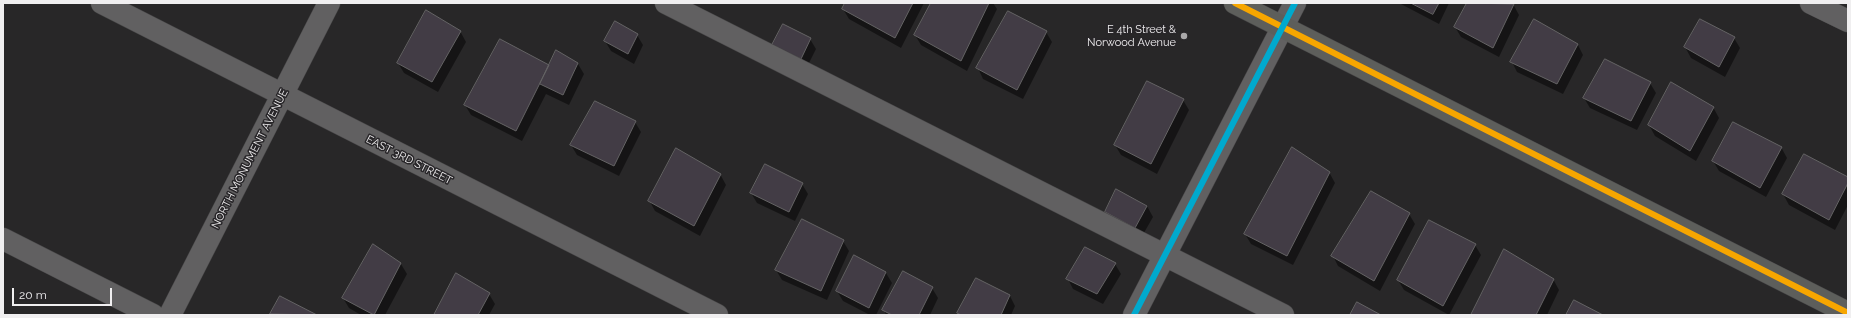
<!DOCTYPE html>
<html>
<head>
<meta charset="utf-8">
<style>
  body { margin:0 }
  #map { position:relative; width:1851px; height:318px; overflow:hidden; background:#282728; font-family:Raleway,sans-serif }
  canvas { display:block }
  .frame { position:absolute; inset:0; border:4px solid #f0eff0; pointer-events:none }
  .scale { position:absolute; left:12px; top:288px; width:100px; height:18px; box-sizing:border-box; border:2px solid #f0eff0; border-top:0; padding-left:5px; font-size:12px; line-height:14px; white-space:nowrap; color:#f0eff0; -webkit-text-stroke:3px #282629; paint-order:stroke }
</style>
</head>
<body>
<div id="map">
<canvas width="1851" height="318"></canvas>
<div class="frame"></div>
<div class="scale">20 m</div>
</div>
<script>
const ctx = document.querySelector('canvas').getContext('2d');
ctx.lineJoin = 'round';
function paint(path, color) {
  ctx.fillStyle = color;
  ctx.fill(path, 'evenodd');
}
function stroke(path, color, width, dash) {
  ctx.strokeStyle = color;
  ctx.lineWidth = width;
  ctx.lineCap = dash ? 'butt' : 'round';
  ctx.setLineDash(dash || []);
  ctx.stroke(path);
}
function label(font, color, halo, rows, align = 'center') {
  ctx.font = font + ' Raleway,sans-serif';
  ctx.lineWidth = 3;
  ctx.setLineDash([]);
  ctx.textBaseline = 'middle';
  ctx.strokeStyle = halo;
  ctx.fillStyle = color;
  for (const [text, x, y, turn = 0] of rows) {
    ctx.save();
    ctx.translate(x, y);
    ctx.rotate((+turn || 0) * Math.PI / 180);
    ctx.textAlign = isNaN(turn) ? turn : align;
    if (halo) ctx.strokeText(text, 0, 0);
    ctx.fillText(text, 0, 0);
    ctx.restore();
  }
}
const shadow = new Path2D(`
  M846,3H924L901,48L849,19L843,9Z
  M932,3H993L997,9L967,71L921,45L915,35Z
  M1399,3H1449L1439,24Z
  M1468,3H1511L1513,4L1519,15L1499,57L1461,37L1455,27Z
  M460,31L466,42L438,92L404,73L398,63Z
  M1046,32L1052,42L1023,99L983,79L978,68Z
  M637,35L643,45L634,64L611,51L605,41Z
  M1734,38L1740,48L1725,77L1691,58L1685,47Z
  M810,39L816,49L806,69L779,55Z
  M1578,45L1583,55L1563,94L1517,72L1512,62Z
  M578,64L584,74L569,105L546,94L522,141L471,115L465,105L549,66Z
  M1650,83L1656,93L1637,130L1590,108L1584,98Z
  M1183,100L1189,110L1157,174L1121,155L1115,145Z
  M1713,107L1719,118L1696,161L1655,136L1649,125Z
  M635,122L641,132L619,176L577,155L571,145Z
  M1781,147L1787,158L1766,197L1719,171L1713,161Z
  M1329,172L1335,183L1293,265L1251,244L1245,234Z
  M720,174L726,185L700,236L655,211L649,200Z
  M1848,178V205L1835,230L1789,205L1783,194Z
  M802,184L808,194L795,221L757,203L751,193Z
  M1117,190L1147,206L1153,217L1141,238L1112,222L1106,211Z
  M1409,214L1415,224L1380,291L1338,266L1333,256Z
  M843,241L849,251L827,300L782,280L776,270Z
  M1475,245L1481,255L1449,315L1404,290L1398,280Z
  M855,256L886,273L892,283L876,315H870L843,301L837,291Z
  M401,264L407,274L385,315H361L349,308L343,298Z
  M1115,264L1121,274L1103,304L1073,289L1068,279Z
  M976,279L1010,296L1015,306L1011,315H959L958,313Z
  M1553,279L1559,290L1547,315H1472Z
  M932,288L938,298L930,315H886L884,310Z
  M489,294L495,304L489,315H435Z
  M281,297L315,315H272Z`);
const building = new Path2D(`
  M845,3H913L895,38L842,9Z
  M931,3H989L961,61L914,35Z
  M1411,3H1439L1433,14Z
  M1467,3L1514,4L1493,48L1454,27Z
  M426,10L461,31L432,82L397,63Z
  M1008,11L1047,31L1017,90L976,68Z
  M1534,19L1578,44L1557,84L1510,62Z
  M1700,19L1735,37L1719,67L1684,47Z
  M615,21L638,34L628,54L604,41Z
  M783,24L811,38L801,59L772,45Z
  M500,39L549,65L516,131L464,105Z
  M556,50L578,63L563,95L540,84Z
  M1605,59L1651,82L1631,121L1583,98Z
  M1147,81L1184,99L1151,164L1114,145Z
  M1671,82L1714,107L1690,151L1648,125Z
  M595,101L636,121L614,166L570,145Z
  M1733,122L1782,147L1760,188L1712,161Z
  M1292,147L1330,172L1287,256L1244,234Z
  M676,148L721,174L694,226L648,201Z
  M1804,154L1848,177V183L1829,220L1782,194Z
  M765,164L803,183L789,212L750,193Z
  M1116,189L1147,206L1135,228L1105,212Z
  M1371,191L1410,213L1374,281L1331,256Z
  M802,219L844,240L821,291L775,270Z
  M1429,220L1476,244L1443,306L1397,280Z
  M373,244L401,263L374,315L342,298Z
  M1085,247L1116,263L1097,294L1066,279Z
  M1504,249L1554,279L1536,315H1471Z
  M854,255L886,272L869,308L836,291Z
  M903,271L933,287L919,315H892L882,310Z
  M456,273L490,293L478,315H434Z
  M976,278L1010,295L1001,315H961L957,313Z
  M280,296L317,315L270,314Z
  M1574,300L1603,315H1566Z
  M1357,302L1381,315H1350Z`);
const minor = new Path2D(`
  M102,3L717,315
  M666,3L1283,315
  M1811,3L1848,21
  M3,239L153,315
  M170,315L329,3
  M1134,315L1295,3`);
const major = new Path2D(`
  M1235,3L1848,313`);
const bus1 = new Path2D(`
  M1235,3L1848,313`);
const bus2 = new Path2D(`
  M1134,315L1295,3`);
const markers = [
  [1184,36,4,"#aaa9aa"]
];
const poiNames = [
  ["E 4th Street &",1176,30],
  ["Norwood Avenue",1176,43]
];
const streetNames = [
  ["NORTH MONUMENT AVENUE",250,159,-63],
  ["EAST 3RD STREET",409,160,27]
];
paint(shadow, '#0007');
paint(building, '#423c45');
stroke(building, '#646364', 1);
stroke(minor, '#464546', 23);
stroke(major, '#464546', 23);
stroke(minor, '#616061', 22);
stroke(major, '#5d5e5b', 22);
stroke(bus1, '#f7a600', 6);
stroke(bus2, '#00a9ce', 6);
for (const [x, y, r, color] of markers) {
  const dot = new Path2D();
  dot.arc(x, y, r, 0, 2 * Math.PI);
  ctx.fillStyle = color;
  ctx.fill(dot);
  stroke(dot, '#282629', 1.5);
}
label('11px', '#f0eff0', '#282629', poiNames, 'right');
label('11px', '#f0eff0', '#282629', streetNames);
</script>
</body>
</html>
